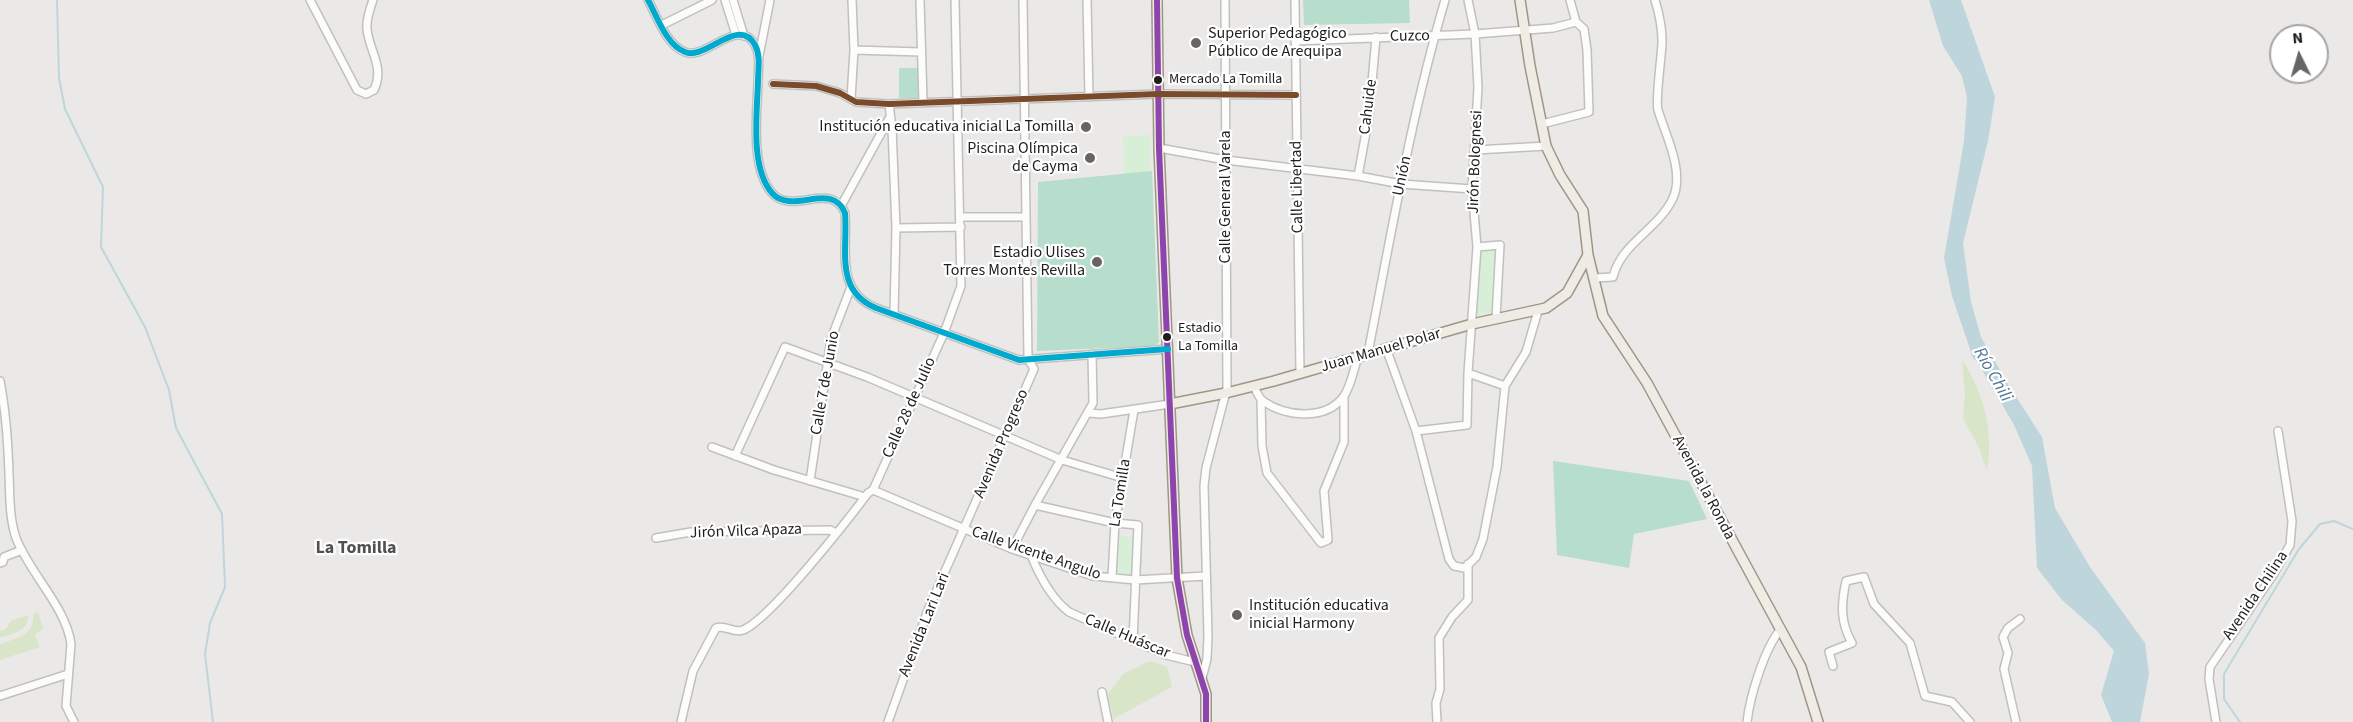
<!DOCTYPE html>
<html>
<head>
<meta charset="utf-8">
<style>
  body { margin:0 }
  #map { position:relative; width:2353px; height:722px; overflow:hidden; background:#ebe9e7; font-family:"Source Sans 3",sans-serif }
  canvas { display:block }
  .north { position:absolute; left:2269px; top:24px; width:60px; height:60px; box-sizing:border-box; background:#fff; border:2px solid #a5a5a5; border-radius:50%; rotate:355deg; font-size:16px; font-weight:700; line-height:24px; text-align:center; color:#1e1e1e }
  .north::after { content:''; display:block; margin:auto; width:21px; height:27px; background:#666564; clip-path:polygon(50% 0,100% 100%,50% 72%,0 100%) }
</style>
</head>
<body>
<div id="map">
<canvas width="2353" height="722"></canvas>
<div class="north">N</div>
</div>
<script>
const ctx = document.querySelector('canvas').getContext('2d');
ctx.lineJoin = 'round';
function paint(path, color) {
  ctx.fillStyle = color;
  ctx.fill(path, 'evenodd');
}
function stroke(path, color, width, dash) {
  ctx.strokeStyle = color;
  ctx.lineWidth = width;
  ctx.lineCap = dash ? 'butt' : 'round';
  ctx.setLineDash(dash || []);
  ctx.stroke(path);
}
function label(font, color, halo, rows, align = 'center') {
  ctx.font = font + ' "Source Sans 3",sans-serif';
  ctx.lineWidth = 4.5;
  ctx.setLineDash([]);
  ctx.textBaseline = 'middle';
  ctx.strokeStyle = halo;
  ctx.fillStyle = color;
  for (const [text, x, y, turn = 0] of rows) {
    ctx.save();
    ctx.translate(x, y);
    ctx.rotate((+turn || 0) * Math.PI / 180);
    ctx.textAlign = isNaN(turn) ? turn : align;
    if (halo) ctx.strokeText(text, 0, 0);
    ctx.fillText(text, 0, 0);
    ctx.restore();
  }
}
const grass = new Path2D(`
  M1962,360C1984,393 1994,432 1987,471L1979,448L1963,418L1965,395Z
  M38,611L43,629L35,634L40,647L0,660V644C17,638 35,635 33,614Z
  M28,615C28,632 13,633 0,638V631L6,629L11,621Z
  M1150,661L1167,667L1172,687L1113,719L1108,694L1123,674Z`);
const park = new Path2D(`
  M1150,135V174L1125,175L1123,136Z
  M1496,248L1493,312L1476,316L1481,250Z
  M1116,535L1135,537L1133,575L1115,574Z`);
const pitch = new Path2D(`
  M1303,0H1409L1410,23L1304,25Z
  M899,68H918L919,98H899Z
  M1152,171L1159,342L1154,346L1037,351L1038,182Z
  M1553,461L1689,481L1707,519L1634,534L1629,568L1557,555Z`);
const water = new Path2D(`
  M1929,0H1961L1995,97L1988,141L1963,243L1971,302L1981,337L2009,386L2042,437L2055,508L2090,567L2145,643L2149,674L2140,722H2112L2101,695L2114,651L2096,630L2062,600L2037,568L2032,466L2014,425L1978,363L1973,358L1952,296L1944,258L1964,141L1967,98L1962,76L1943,46Z`);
const stream = new Path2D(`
  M57,0L59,78L65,109L103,187L101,247L145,327L169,390L176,428L222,514L225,587L210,623L205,654L213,722
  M2240,722L2224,699V674L2299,549L2320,524L2334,521L2353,529`);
const minor = new Path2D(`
  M310,0L357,90L366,94L374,90C385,67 369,51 367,29C366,19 370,9 373,0
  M648,0C657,16 666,45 685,52C705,61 739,15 755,45C761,56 758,70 758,82C757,113 750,168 772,193C792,216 832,180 845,213C848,250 834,290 876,308L1019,360L1168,349
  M725,0L736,35
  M733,0L744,36
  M920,0L923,101
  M1087,0L1089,97
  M1295,0L1300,374
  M1570,0L1576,22
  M662,25L712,0
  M1295,41L1475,34L1553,28L1576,22L1584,29L1587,50L1589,112L1542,124
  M854,50L921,52
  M759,56L770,0
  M773,84L816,86L840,93L856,102L889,104L1158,94L1296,95
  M851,99L854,50L852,0
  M889,104L892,128L896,228L894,314
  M1159,148L1226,160L1358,176L1401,184L1472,189
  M1476,150L1546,146
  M1358,176L1369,116L1376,37
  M841,206L890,117
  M960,217H1025
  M896,228L961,227
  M1477,247L1500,245L1496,318
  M1594,278L1613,277C1621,243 1659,229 1673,198C1685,171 1665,134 1658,110C1655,99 1662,56 1662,41C1662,27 1659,13 1655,0
  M1386,348L1416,431L1449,559L1454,566L1465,568L1476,557L1483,539L1497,467L1505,386L1468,373L1477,247L1472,189L1478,87L1475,34L1468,0
  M1368,353C1391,235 1411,116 1445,0
  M0,381C6,412 8,442 9,474C10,495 9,517 16,538C30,574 66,607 71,644L66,706L74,722
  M1254,386C1256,391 1259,398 1263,401C1286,417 1326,421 1344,396C1351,386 1354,368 1358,357
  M1505,386L1526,352L1538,311
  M1261,400L1262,446L1267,473L1321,543L1328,540L1324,491L1344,442V396
  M1089,413L1101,414L1170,404
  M1416,431L1467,425L1468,373
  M712,447L774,470L865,497
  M735,456L785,347L867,377L1062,460L1123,478
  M810,481L831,339L851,287
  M873,490L1012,549L1093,576L1135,580L1206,576
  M1035,505L1093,403L1092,354
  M656,538L691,532L830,530L836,533
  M1012,549L1035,505L1115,523L1138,525L1133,641
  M1031,555C1039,575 1052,599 1069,612L1166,655L1195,662
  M0,563L3,562L4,557L22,550
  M1112,577L1115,523L1134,410
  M1833,666L1829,652L1852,643C1840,622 1841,604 1846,581L1864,577L1874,604L1910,643L1925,696L1952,702L1970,722
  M1202,678L1207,659L1208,636L1204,486L1206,468L1227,388L1225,0
  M1102,692L1108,722
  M0,696L68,674
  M681,722L693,671L716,628C725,624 734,634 743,630C769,620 848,520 868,493L873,490L944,333L961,286L955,0
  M888,722L928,610L1034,369L1028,359L1023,0
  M1437,722L1436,703L1440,689L1439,638L1452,617L1468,600V564
  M1747,722C1750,696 1764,650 1780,630
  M2016,722L2004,669L2008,653L2003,637L2008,628L2020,619
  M2216,722L2209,679L2210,667L2273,575L2290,545L2292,521L2278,431`);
const major = new Path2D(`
  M1157,0L1159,148L1177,578L1187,635L1206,694V722
  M1520,0L1530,66L1546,146L1560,175L1583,211L1588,255L1603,316L1647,383L1801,667L1818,722
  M1170,404L1226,393L1274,381L1472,324L1546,308L1567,293L1588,255`);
const bus1 = new Path2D(`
  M1157,0L1159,148L1177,578L1187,635L1206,694V722`);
const bus2 = new Path2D(`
  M648,0C657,16 666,45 685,52C705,61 739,15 755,45C761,56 758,70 758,82C757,113 750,168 772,193C792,216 832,180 845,213C848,250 834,290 876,308L1019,360L1168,349`);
const bus3 = new Path2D(`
  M773,84L816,86L840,93L856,102L889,104L1158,94L1296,95`);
const markers = [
  [1196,43,6,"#666564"],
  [1158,80,5,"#1e1e1e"],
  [1086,127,6,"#666564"],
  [1090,158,6,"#666564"],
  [1097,262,6,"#666564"],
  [1167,337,5,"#1e1e1e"],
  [1237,615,6,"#666564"]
];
const busNames = [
  ["Mercado La Tomilla",1169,80],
  ["Estadio",1178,329],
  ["La Tomilla",1178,347]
];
const poiNames = [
  ["Superior Pedagógico",1208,34,"left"],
  ["Público de Arequipa",1208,52,"left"],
  ["Institución educativa inicial La Tomilla",1074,127],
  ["Piscina Olímpica",1078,149],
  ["de Cayma",1078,167],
  ["Estadio Ulises",1085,253],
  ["Torres Montes Revilla",1085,271],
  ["Institución educativa",1249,606,"left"],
  ["inicial Harmony",1249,624,"left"]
];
const streetNames = [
  ["Cuzco",1410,37,-1],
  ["Cahuide",1369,107,-83],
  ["Jirón Bolognesi",1476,162,-88],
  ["Unión",1403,176,-78],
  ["Calle Libertad",1298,187,-91],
  ["Calle General Varela",1226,197,-90],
  ["Juan Manuel Polar",1381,351,-16],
  ["Calle 7 de Junio",826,383,-80],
  ["Calle 28 de Julio",910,408,-66],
  ["Avenida Progreso",1002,444,-67],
  ["Avenida la Ronda",1703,488,62],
  ["La Tomilla",1121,493,-81],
  ["Jirón Vilca Apaza",746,532,-2],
  ["Calle Vicente Angulo",1036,554,19],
  ["Avenida Chilina",2256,596,-56],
  ["Avenida Lari Lari",925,625,-68],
  ["Calle Huáscar",1127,637,23]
];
const waterNames = [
  ["Río Chili",1992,375,60]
];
const neighbourhoodNames = [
  ["La Tomilla",356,549]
];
paint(grass, '#d8e5c9');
paint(park, '#d7eed7');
paint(pitch, '#b7ddcd');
paint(water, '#bed5db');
stroke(stream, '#bed5db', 2);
stroke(minor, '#c1c0bf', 10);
stroke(major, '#9f9686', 12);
stroke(minor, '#fcfcfb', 7);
stroke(major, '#efebe5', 9);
stroke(bus1, '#8e44ad', 6);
stroke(bus2, '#00a9ce', 6);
stroke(bus3, '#7a4b2a', 6);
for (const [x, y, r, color] of markers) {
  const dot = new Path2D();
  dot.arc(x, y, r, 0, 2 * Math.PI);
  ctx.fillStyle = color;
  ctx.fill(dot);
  stroke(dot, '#fff', 2);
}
label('14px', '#1e1e1e', '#fff', busNames, 'left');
label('16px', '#1e1e1e', '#fff', poiNames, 'right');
label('16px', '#1e1e1e', '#fff', streetNames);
label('italic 18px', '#53779a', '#fff', waterNames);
label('bold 18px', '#515151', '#fff', neighbourhoodNames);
</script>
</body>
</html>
